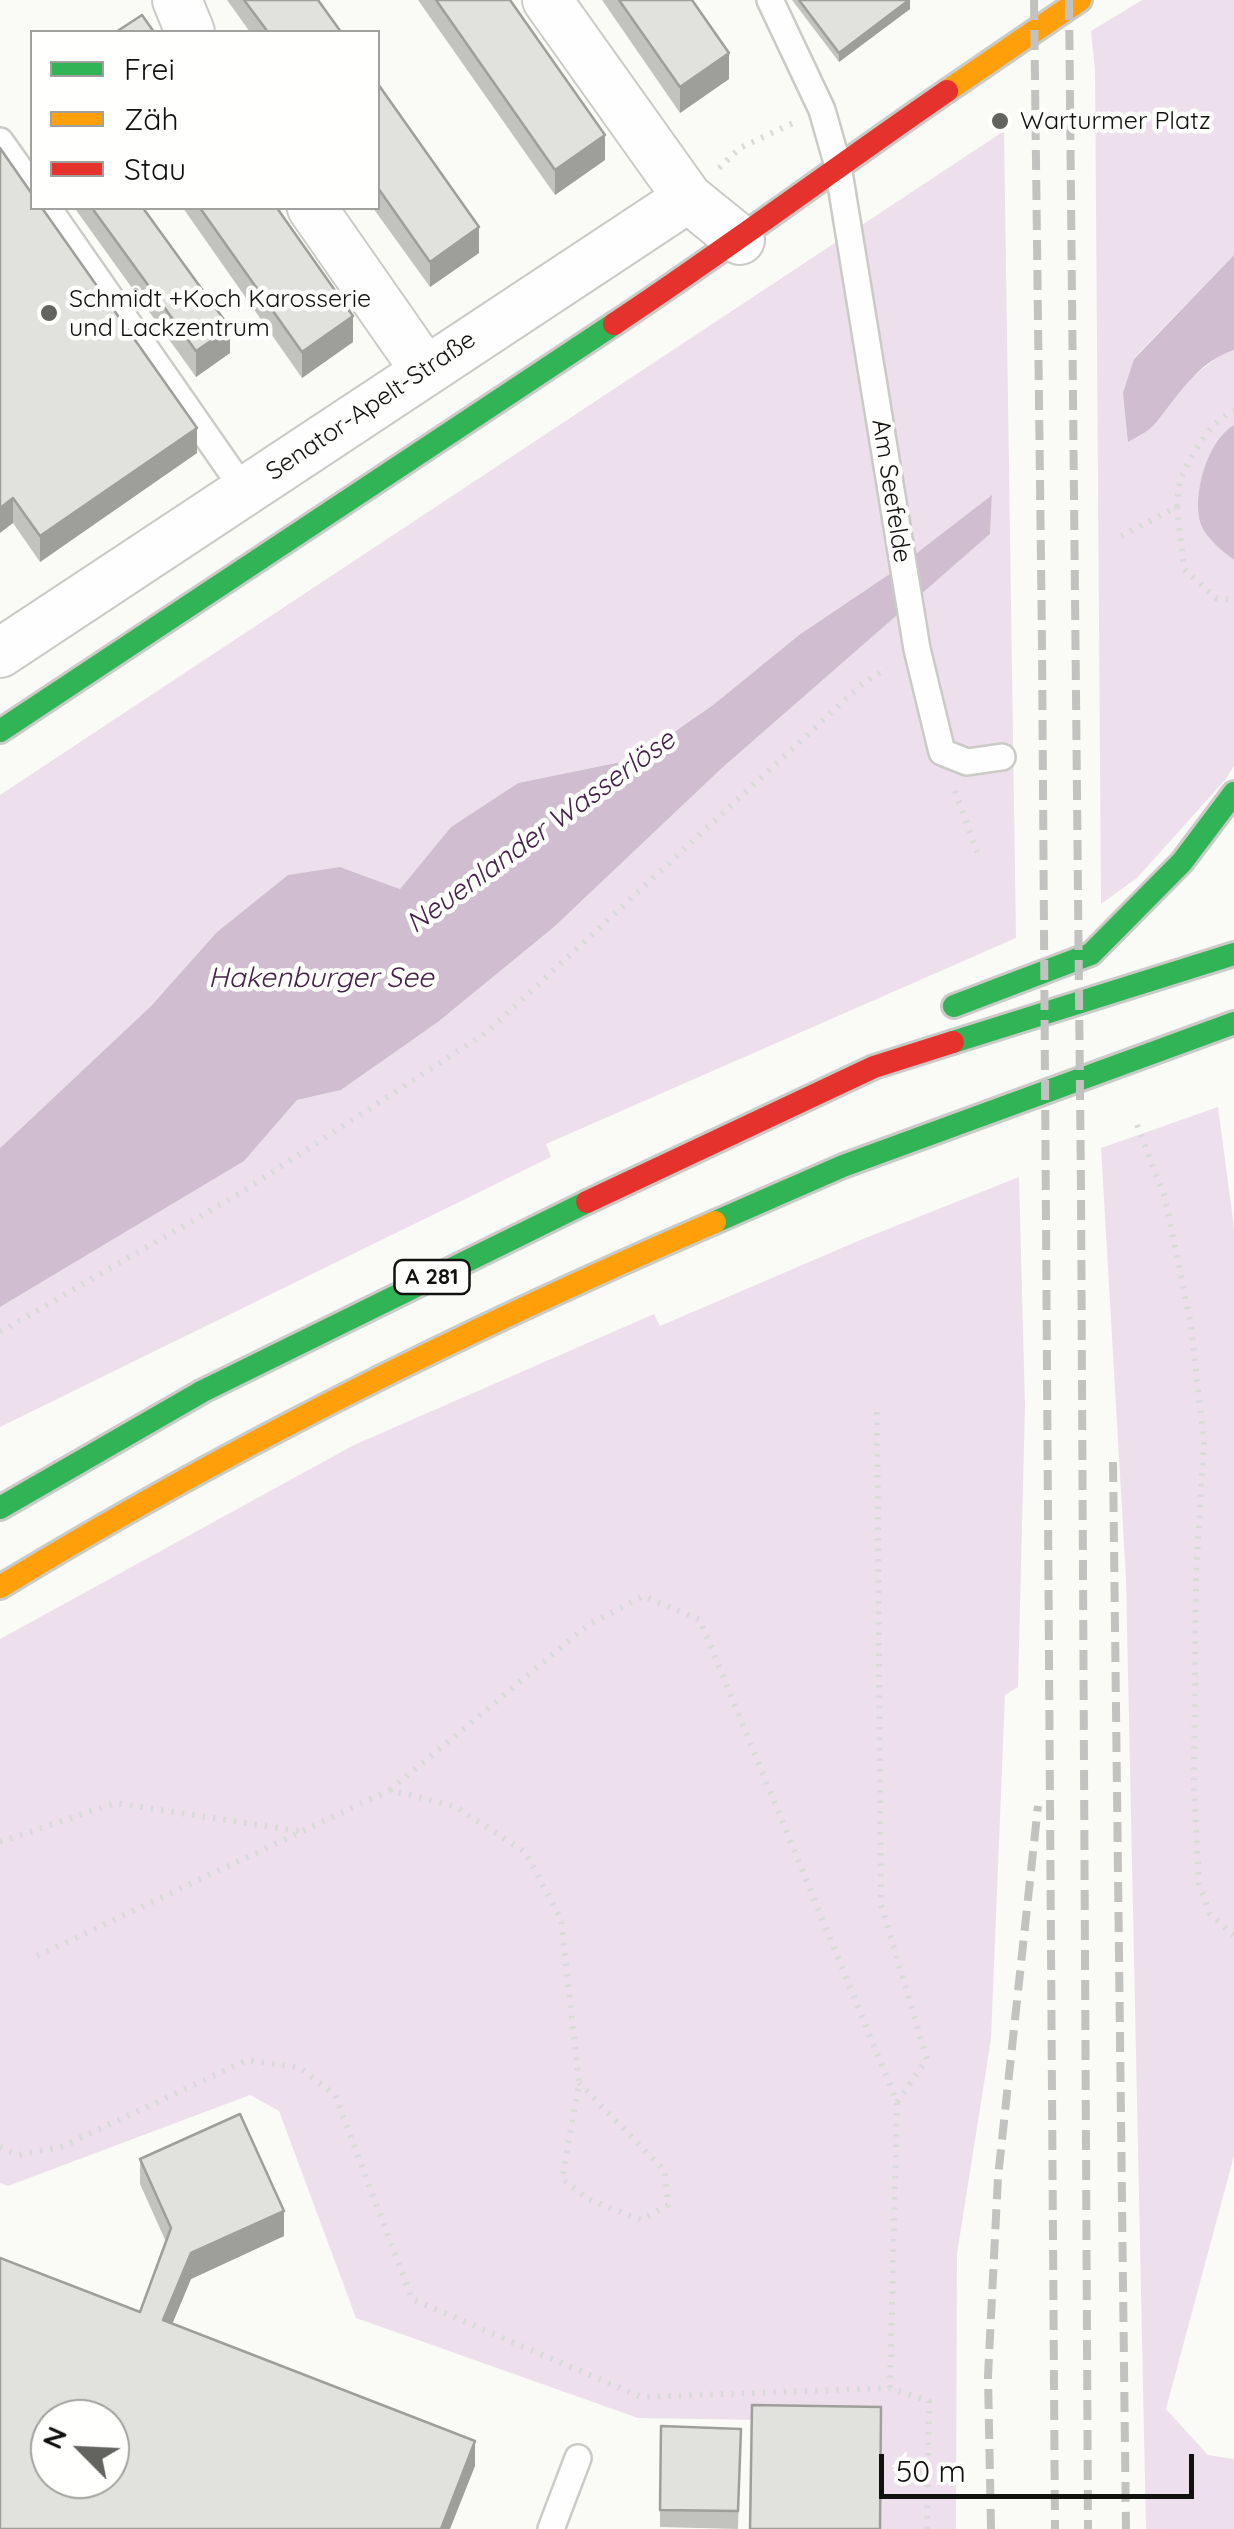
<!DOCTYPE html>
<html>
<head>
<meta charset="utf-8">
<style>
  body { margin:0 }
  #map { position:relative; width:1234px; height:2529px; overflow:hidden; background:#fafbf6; font-family:Quicksand,sans-serif }
  canvas { display:block }
  .legend { position:absolute; left:30px; top:30px; width:350px; height:180px; box-sizing:border-box; background:#fffffe; border:2px solid #a0a09e; margin:0; padding:12px 18px; list-style:none; font-size:30px; color:#11110f }
  .legend li { display:flex; align-items:center; gap:20px; height:50px }
  .legend b { width:50px; border:2px solid #a0a09e }
  .north { position:absolute; left:30px; top:2399px; width:100px; height:100px; box-sizing:border-box; background:#fffffe; border:2px solid #a0a09e; border-radius:50%; rotate:294deg; font-size:28px; font-weight:700; line-height:40px; text-align:center; color:#11110f }
  .north::after { content:''; display:block; margin:auto; width:35px; height:45px; background:#636360; clip-path:polygon(50% 0,100% 100%,50% 72%,0 100%) }
  .scale { position:absolute; left:879px; top:2454px; width:315px; height:45px; box-sizing:border-box; border:5px solid #11110f; border-top:0; padding-left:12px; font-size:30px; line-height:35px; white-space:nowrap; color:#11110f; -webkit-text-stroke:8px #fffffe; paint-order:stroke }
</style>
</head>
<body>
<div id="map">
<canvas width="1234" height="2529"></canvas>
<ul class="legend">
<li><b style="height:12px;background:#30b455"></b>Frei</li>
<li><b style="height:12px;background:#ff9f0a"></b>Zäh</li>
<li><b style="height:12px;background:#e5322d"></b>Stau</li>
</ul>
<div class="north">N</div>
<div class="scale">50 m</div>
</div>
<script>
const ctx = document.querySelector('canvas').getContext('2d');
ctx.lineJoin = 'round';
function paint(path, color) {
  ctx.fillStyle = color;
  ctx.fill(path, 'evenodd');
}
function stroke(path, color, width, dash) {
  ctx.strokeStyle = color;
  ctx.lineWidth = width;
  ctx.lineCap = dash ? 'butt' : 'round';
  ctx.setLineDash(dash || []);
  ctx.stroke(path);
}
function label(font, color, halo, rows, align = 'center') {
  ctx.font = font + ' Quicksand,sans-serif';
  ctx.lineWidth = 9;
  ctx.setLineDash([]);
  ctx.textBaseline = 'middle';
  ctx.strokeStyle = halo;
  ctx.fillStyle = color;
  for (const [text, x, y, turn = 0] of rows) {
    ctx.save();
    ctx.translate(x, y);
    ctx.rotate((+turn || 0) * Math.PI / 180);
    ctx.textAlign = isNaN(turn) ? turn : align;
    if (halo) ctx.strokeText(text, 0, 0);
    ctx.fillText(text, 0, 0);
    ctx.restore();
  }
}
const green = new Path2D(`
  M1142,0H1234V255L1134,358L1128,441L1191,378L1222,354L1234,350V425C1207,440 1191,497 1201,525C1207,539 1222,551 1234,560V766L1226,779L1137,878L1101,904L1095,71L1091,31Z
  M1004,131L1016,938L546,1144L551,1157L0,1427V1307L243,1161L297,1100L341,1090L438,1022L554,927L722,768L990,534L992,496L891,573L799,635L713,705L634,759L518,783L451,827L400,889L340,867L216,933L151,1006L0,1148V795Z
  M1218,1107L1234,1227V2156L1166,2409L1208,2455L1234,2459V2529H1146L1126,1579L1101,1148Z
  M1019,1177L1025,1406L1018,1687L1005,1695L991,2039L957,2254L956,2529H881V2422L638,2418L356,2318L279,2111L250,2095L8,2186L0,2183V1639L354,1445L654,1314L660,1326L858,1241Z`);
const water = new Path2D(`
  M1234,255V350C1197,362 1177,397 1154,425C1147,432 1137,437 1128,442L1123,393L1134,359Z
  M1234,425V560C1222,551 1207,539 1201,525C1191,497 1207,440 1234,425Z
  M992,495L990,534L722,768L554,927L438,1022L341,1090L297,1100L244,1161L0,1307V1148L151,1006L216,933L288,875L340,867L400,889L451,827L518,783L635,759L713,705L799,635L891,573Z`);
const path = new Path2D(`
  M719,168L740,148L793,123
  M1177,507C1178,499 1178,490 1180,482C1187,459 1212,420 1234,410
  M1121,536L1177,507L1184,569L1216,598L1234,600
  M955,791L980,860
  M1137,1125L1165,1198L1191,1325L1204,1443L1196,1574L1194,1789L1199,1884L1210,1914L1234,1936
  M0,1332L237,1195L487,1032L861,685L887,668
  M877,1412L881,1905L927,2059L897,2102
  M390,1790L588,1625L643,1596L700,1620L897,2102L890,2388
  M0,1842L115,1803L299,1831
  M37,1956L390,1790L456,1807L525,1852L561,1919L579,2083L562,2179L588,2199L641,2220L668,2205L665,2171L579,2083
  M0,2147L18,2155L61,2147L247,2060L300,2068L335,2095L412,2299L641,2397L890,2388L929,2401L927,2529`);
const lane = new Path2D(`
  M770,0L822,110L838,166L917,649L942,752L967,762L1002,757
  M0,141L32,186
  M48,208L244,490
  M551,2529L578,2458`);
const street = new Path2D(`
  M177,0L190,32
  M547,0L688,198L740,240
  M312,208L425,370
  M0,653L688,198`);
const fast = new Path2D(`
  M0,731L614,324
  M954,1006L1091,954L1182,862L1234,793
  M953,1042L1234,954
  M715,1222L843,1166L1234,1023
  M0,1508L203,1391L587,1202`);
const slow = new Path2D(`
  M947,91L1080,0
  M0,1587C228,1448 470,1328 715,1222`);
const jam = new Path2D(`
  M614,324C727,249 835,168 947,91
  M587,1202L874,1067L953,1042`);
const rail = new Path2D(`
  M1034,0L1042,642L1055,2529
  M1069,0L1081,1190L1088,2529
  M1113,1462L1126,2529
  M991,2529L988,2376L998,2177L1038,1806`);
const wall = new Path2D(`
  M227,0H318L341,32H250Z
  M418,0H510L605,160L555,195Z
  M602,0H692L729,79L680,113Z
  M792,0H910V9L839,62Z
  M378,84L479,253L430,287L373,208H378Z
  M0,148L197,453L40,562L13,523Z
  M76,208H143L230,353L196,377L76,210Z
  M183,208H277L353,342L302,378Z
  M140,2159L284,2236L191,2279L172,2324L475,2466L140,2312L166,2242L140,2184Z
  M741,2429L738,2529L660,2527V2510Z`);
const shadedWall = new Path2D(`
  M910,0V9L839,62V53Z
  M729,53V79L680,113V87Z
  M605,135V160L555,195V170Z
  M479,227V253L430,287V262Z
  M353,316V342L302,378V352Z
  M230,328V353L196,377V351Z
  M197,428V453L40,562V536Z
  M13,498V523L0,533V508Z
  M284,2211V2236L191,2279L163,2346V2320L191,2253Z
  M475,2441V2466L450,2529H441Z`);
const building = new Path2D(`
  M244,0H318L341,32H268Z
  M436,0H510L605,135L555,170Z
  M619,0H692L729,53L680,87Z
  M799,0H909L839,53Z
  M142,15L154,32H116Z
  M378,84L479,227L430,262L378,188Z
  M0,148L32,194V208H42L197,428L40,536L13,498L0,508Z
  M92,208H143L230,328L196,351Z
  M200,208H277L353,316L302,352Z
  M240,2114L284,2211L191,2253L163,2320L475,2441L441,2529H0V2258L140,2312L171,2228L140,2159ZM50,2419H110V2479H50Z
  M752,2405L881,2407L880,2529H750Z
  M661,2426L741,2429L738,2511L660,2510Z`);
const markers = [
  [1000,121,10,"#636360"],
  [49,313,10,"#636360"]
];
const shields = [
  [432,1277,75]
];
const shieldNames = [
  ["A 281",432,1277]
];
const poiNames = [
  ["Warturmer Platz",1020,121],
  ["Schmidt +Koch Karosserie",69,299],
  ["und Lackzentrum",69,328]
];
const streetNames = [
  ["Senator-Apelt-Straße",371,406,-34],
  ["Am Seefelde",891,491,81]
];
const waterNames = [
  ["Neuenlander Wasserlöse",541,832,-36],
  ["Hakenburger See",321,979]
];
paint(green, '#ede0ec');
paint(water, '#d0bdd0');
stroke(lane, '#cacac6', 30);
stroke(street, '#cacac6', 52);
stroke(fast, '#cacac6', 28);
stroke(slow, '#cacac6', 28);
stroke(jam, '#cacac6', 28);
stroke(path, '#dadad9', 6, [2.5, 8]);
stroke(lane, '#fefefe', 25);
stroke(street, '#fefefe', 48);
stroke(fast, '#30b455', 22);
stroke(slow, '#ff9f0a', 22);
stroke(jam, '#e5322d', 22);
stroke(rail, '#c2c2c1', 8, [20, 10]);
paint(wall, '#c2c2bf');
paint(shadedWall, '#9e9e9b');
paint(building, '#e1e1de');
stroke(building, '#9e9e9b', 2.5);
for (const [x, y, r, color] of markers) {
  const dot = new Path2D();
  dot.arc(x, y, r, 0, 2 * Math.PI);
  ctx.fillStyle = color;
  ctx.fill(dot);
  stroke(dot, '#fffffe', 4);
}
for (const [x, y, w] of shields) {
  const box = new Path2D();
  box.roundRect(x - w / 2, y - 17, w, 34, 8);
  ctx.fillStyle = '#fffffe';
  ctx.fill(box);
  stroke(box, '#11110f', 2.5);
}
label('bold 22px', '#11110f', null, shieldNames);
label('25px', '#11110f', '#fffffe', poiNames, 'left');
label('25px', '#11110f', '#fffffe', streetNames);
label('italic 28px', '#442146', '#fffffe', waterNames);
</script>
</body>
</html>
